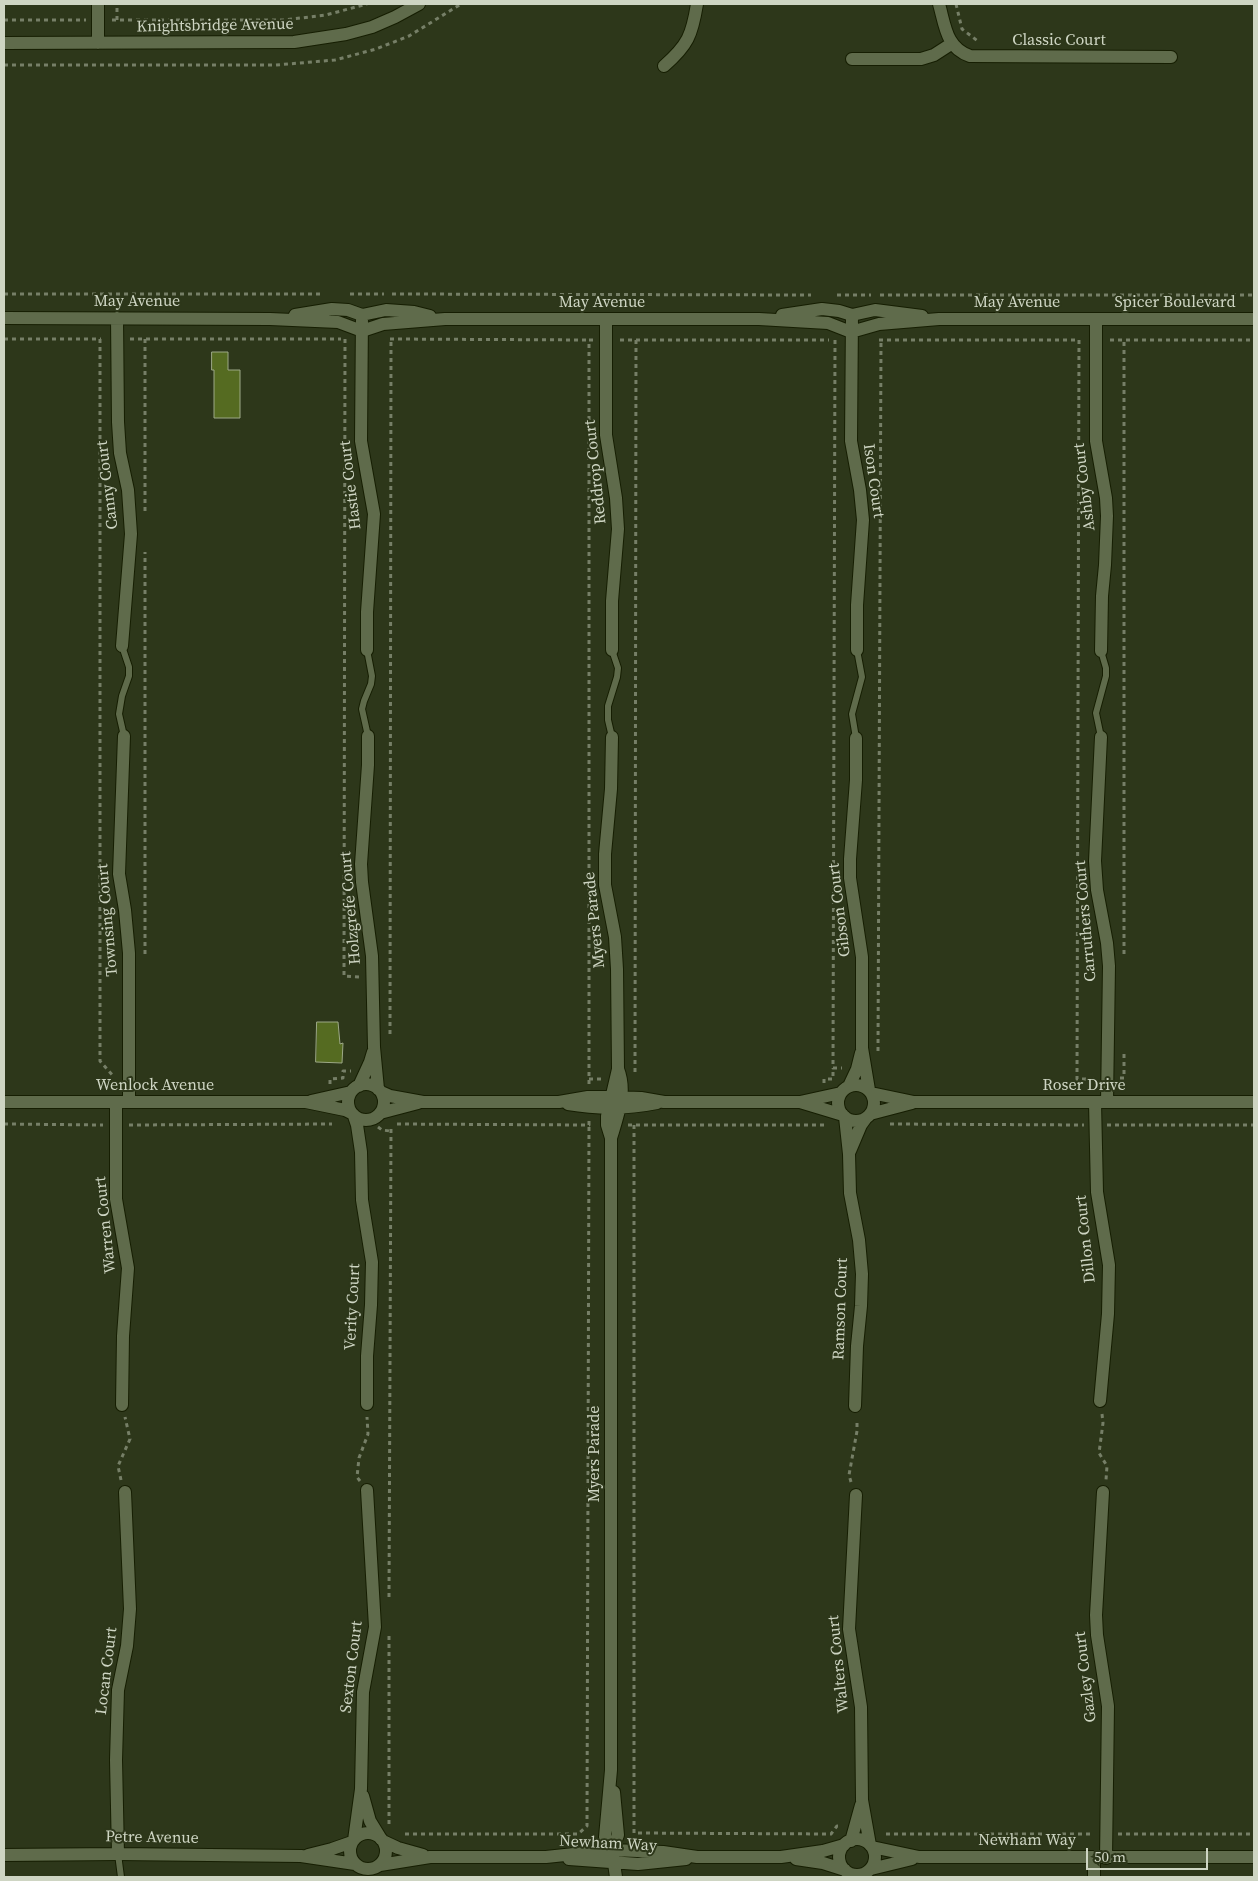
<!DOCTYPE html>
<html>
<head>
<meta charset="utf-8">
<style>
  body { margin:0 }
  #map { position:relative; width:1258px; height:1881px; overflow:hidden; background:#2d371a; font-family:"Source Serif 4",serif }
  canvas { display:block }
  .frame { position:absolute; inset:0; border:5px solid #ced5c3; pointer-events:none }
  .scale { position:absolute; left:1086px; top:1848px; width:122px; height:22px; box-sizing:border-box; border:2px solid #ced5c3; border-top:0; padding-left:6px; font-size:15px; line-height:18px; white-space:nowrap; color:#ced5c3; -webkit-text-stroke:4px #2d371a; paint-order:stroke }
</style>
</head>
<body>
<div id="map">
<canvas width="1258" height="1881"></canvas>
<div class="frame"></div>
<div class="scale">50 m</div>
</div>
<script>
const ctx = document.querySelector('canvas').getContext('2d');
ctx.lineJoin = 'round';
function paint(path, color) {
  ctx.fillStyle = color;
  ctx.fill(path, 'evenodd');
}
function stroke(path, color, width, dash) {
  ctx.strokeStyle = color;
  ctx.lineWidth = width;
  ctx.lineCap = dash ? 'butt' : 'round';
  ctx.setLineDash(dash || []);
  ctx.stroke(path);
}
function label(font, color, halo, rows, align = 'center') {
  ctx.font = font + ' "Source Serif 4",serif';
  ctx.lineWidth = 4;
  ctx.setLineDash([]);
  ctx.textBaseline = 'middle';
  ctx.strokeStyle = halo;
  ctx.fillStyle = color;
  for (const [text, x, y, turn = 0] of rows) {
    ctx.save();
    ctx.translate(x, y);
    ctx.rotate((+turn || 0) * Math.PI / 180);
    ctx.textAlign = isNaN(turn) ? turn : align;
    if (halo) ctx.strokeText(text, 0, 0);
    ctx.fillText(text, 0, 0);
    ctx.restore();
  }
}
const building = new Path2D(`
  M212,352H228V370H240V418H214V370H212Z
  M317,1022H338L340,1044L343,1043L342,1063L316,1062Z`);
const path = new Path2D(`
  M956,4L962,29L979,42
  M4,20H86
  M112,20H284L326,15L367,4
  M117,20V4
  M4,65H276L335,60L376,49L409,36L461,4
  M4,294H324
  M350,294H384
  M392,294L811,295
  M837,295H871
  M880,295H1254
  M4,339H101
  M100,339V1061L114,1077
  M130,339H341
  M345,339L344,976L360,977
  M390,339L589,340
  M620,340H636L635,1073
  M636,340H829
  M835,340L833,1068H842
  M879,340H1078
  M1079,340L1077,1079H1094
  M1110,340H1254
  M145,511V339
  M145,954V552
  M1124,954V340
  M390,1034L391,339
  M878,1051L881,340
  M1120,1078H1124V1053
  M589,1079H603
  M824,1083V1079H833V1068
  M330,1084V1079L343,1078V1071H351
  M589,1084V340H593
  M4,1124L103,1125
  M397,1124L589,1125V1121
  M890,1124L1084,1125
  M129,1125L332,1124
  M628,1125H824
  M634,1125V1833L831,1834L837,1826H841
  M1107,1125H1254
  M378,1127L382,1130L390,1131
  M1102,1414L1103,1423L1099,1453L1107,1466L1106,1480
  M121,1480L118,1466L130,1439L125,1417
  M360,1481L357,1477L359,1458L368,1434L367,1417
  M851,1482L849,1475L857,1431V1419
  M389,1597L391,1125
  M389,1824V1636
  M405,1834H578L587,1826L589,1126
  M886,1834H1094
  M1118,1834H1254`);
const lane = new Path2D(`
  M122,646L129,667V676L122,696L119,714L124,736
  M367,650L372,676L371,684L364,701L362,709L368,736
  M1101,651L1106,668V676L1096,713L1101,737
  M612,737L608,720V706L617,677L618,668L612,650
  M856,738L852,714L862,677L857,650
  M118,1854L121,1877`);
const street = new Path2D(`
  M939,4C945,25 946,48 970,56L1171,57
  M4,43L294,42L346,34L372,27L395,17L419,4
  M98,43V4
  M852,59H921L934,55L951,44
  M664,66C688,45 692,35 697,4
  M295,315L332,309L348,310L362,315L386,310L414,312L430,316
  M362,315L361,441L374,514L367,612V650
  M782,315L822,309L839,311L852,315L875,310L922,316
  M852,315L851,441L860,490L863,520L857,605V650
  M4,318L270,319L338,322L362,331L383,324L445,319H759L828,323L851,332L879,324L939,319H1254
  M117,318L118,422L120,453L128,490L131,534L122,646
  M606,319V435L616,498L618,529L612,601V650
  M1096,319V441L1106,498L1107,516L1105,565L1102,596L1101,651
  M124,736L119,874L125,910L129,953V1102
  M368,736V765L361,864L362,882L372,956L374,1047L378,1089
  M1101,737L1095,861L1097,890L1107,943L1109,966L1107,1102
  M856,738V780L850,859V878L862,957V1048L869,1090
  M348 1102a18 18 0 1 1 36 0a18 18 0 1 1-36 0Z
  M838 1103a18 18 0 1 1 36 0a18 18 0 1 1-36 0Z
  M359,1086L370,1062L373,1052
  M849,1086L857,1069L861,1053
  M381,1092L390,1096L423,1102H559L588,1097H611L641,1098L664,1102H800L841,1093
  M871,1093L914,1102H1254
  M311,1101L351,1092
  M4,1102H306L345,1110L353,1114
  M116,1102V1199L128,1268L123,1336L122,1405
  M800,1102L843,1115
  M1095,1102L1097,1192L1109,1265L1108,1314L1100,1401
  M568,1104C598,1109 627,1109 657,1103
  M380,1113L418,1103
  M870,1114L912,1103
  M354,1116L357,1125L361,1152L362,1200L372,1262L371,1305L367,1356V1404
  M845,1117L849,1154L850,1193L859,1240L862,1274L861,1306L857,1346L855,1406
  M611,1138L607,1125V1116L618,1069L617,969L615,937L605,885V854L611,789L612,737
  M850,1151L861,1125L866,1118
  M1103,1492L1096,1615L1097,1635L1108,1706L1106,1858
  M856,1495L849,1629L861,1707L862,1800L870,1845
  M363,1796L370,1821L381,1839
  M350 1851a18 18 0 1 1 36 0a18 18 0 1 1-36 0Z
  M839 1857a18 18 0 1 1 36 0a18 18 0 1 1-36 0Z
  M354,1840L361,1789L363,1692L375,1627L367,1490
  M383,1841L398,1848L423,1855
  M851,1841L861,1805
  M872,1847L919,1857H1254
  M612,1850L618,1835L614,1792
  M118,1854L116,1760L118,1690L127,1646L130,1609L125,1492
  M4,1855L118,1854L301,1856L355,1864
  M308,1855L332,1849L352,1842
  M1094,1858V1877
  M569,1859L638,1864L686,1859
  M796,1859L823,1863L845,1870
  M380,1865L430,1857H546L612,1850L663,1852L697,1857H781L823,1851L844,1845
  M871,1869L912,1859
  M616,1877L612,1850L605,1837L611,1770V1138C618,1115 627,1092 618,1069`);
const streetNames = [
  ["Knightsbridge Avenue",215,26,-1],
  ["Classic Court",1059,41],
  ["May Avenue",137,302],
  ["May Avenue",602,303],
  ["May Avenue",1017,303],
  ["Spicer Boulevard",1175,303],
  ["Reddrop Court",596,472,-96],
  ["Ison Court",873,481,82],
  ["Canny Court",108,485,-97],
  ["Hastie Court",351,485,-97],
  ["Ashby Court",1085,487,-97],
  ["Holzgrefe Court",351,908,-95],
  ["Gibson Court",840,910,-97],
  ["Townsing Court",108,920,-95],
  ["Myers Parade",595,920,-96],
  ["Carruthers Court",1086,921,-95],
  ["Wenlock Avenue",155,1086],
  ["Roser Drive",1084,1086],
  ["Warren Court",106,1225,-96],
  ["Dillon Court",1086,1239,-96],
  ["Verity Court",353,1307,-87],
  ["Ramson Court",841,1309,-88],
  ["Myers Parade",595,1454,-90],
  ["Walters Court",839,1664,-96],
  ["Sexton Court",352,1667,-83],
  ["Locan Court",107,1671,-83],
  ["Gazley Court",1086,1677,-97],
  ["Petre Avenue",152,1838,1],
  ["Newham Way",1027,1841],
  ["Newham Way",608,1844,3]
];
paint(building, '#556b21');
stroke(building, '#9da987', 1);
stroke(lane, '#161e02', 8);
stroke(street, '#161e02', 14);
stroke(path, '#767f67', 3, [4, 4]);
stroke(lane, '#5f6b4b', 6);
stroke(street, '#5f6b4b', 12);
label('16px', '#ced5c3', '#2d371a', streetNames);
</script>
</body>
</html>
